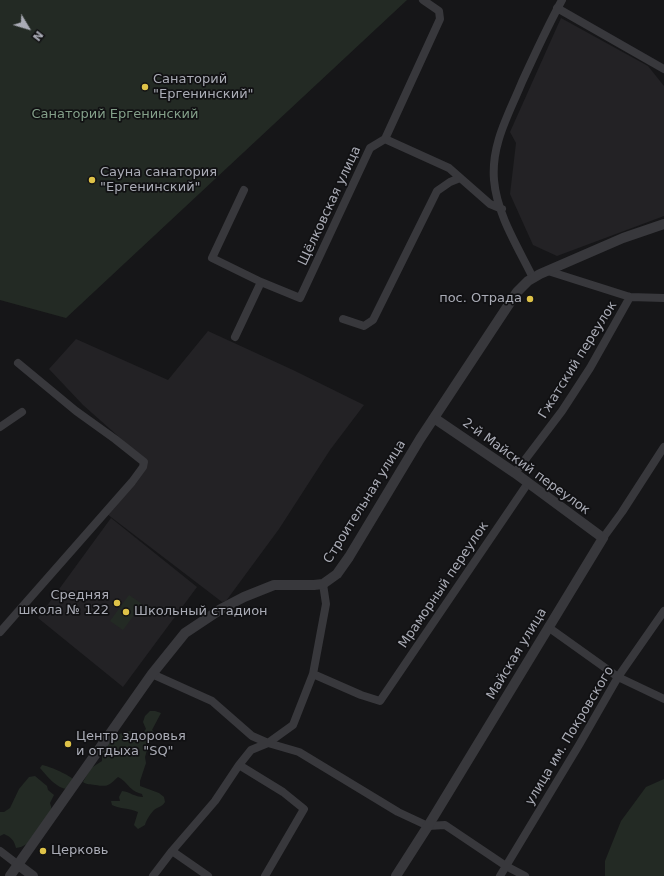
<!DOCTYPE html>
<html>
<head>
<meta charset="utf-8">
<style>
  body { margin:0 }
  #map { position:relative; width:664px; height:876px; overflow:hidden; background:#161618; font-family:"DejaVu Sans",sans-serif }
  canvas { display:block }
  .north { position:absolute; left:8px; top:8px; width:40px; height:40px; -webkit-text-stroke:3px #111113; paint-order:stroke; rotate:128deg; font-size:11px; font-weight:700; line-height:16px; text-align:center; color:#aaacb6 }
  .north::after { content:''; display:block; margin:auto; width:14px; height:18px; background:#aaacb6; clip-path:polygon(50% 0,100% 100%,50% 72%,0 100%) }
</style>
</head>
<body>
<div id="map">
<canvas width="664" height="876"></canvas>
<div class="north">N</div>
</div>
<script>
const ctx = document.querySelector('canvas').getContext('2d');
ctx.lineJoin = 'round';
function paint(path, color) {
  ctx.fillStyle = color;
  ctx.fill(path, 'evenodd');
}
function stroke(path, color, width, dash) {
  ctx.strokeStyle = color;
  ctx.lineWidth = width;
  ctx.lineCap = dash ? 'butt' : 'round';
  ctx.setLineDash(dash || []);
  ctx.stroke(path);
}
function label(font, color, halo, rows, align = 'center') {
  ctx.font = font + ' "DejaVu Sans",sans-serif';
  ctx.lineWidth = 3.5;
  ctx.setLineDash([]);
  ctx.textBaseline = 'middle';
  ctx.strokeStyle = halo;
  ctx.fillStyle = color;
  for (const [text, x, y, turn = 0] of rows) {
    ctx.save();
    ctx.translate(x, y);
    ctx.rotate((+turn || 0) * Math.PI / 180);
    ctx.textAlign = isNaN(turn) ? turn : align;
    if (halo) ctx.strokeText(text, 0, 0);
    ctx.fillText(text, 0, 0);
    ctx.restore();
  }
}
const built = new Path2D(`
  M561,18L648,66L664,86V216L557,256L533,245L510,194L516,143L510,132Z
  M208,331L293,370L364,405L330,450L279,529L226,601L222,602L107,514L145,460L83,405L49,369L76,339L168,380Z
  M111,518L197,587L123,687L38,618Z`);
const green = new Path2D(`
  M0,0H407L66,318L0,300Z
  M129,595L142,604L123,630L110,621Z
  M150,711H155L161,713L152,730L155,733L147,750L145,757L146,763L140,781V786L159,793L164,797L165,802C161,808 159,806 154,810C150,814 146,821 145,825L138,829L134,825L138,812C129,808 120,809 112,805L111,801H120L119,797L122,791C130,792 135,797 143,797L142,794C129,791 128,782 118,777C108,786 108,787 95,785C90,784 87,785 83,782L91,768L102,761C102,742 124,724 142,734L146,729L143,722L145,716Z
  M42,765C49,766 67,774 73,779L67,789C56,788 47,776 40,768Z
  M35,776L47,786L48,790L54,795L50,803L52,810L27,844L21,847L16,848C14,840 11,837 4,834L0,836V812H4L10,808L19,789L29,777Z
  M664,779V876H605V861L621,821L646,787Z`);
const minor = new Path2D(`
  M557,8L664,69
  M385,139L449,168L490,204L502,209
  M244,190L212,258L261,282
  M548,271L630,297L664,298
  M533,278C518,247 497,215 494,180C491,144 509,114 522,82C535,54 547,27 562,0
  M343,319L364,326L373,320L437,191L450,182L460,178
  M235,337L261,282L300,298L370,148L385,139L440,19L439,11L423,0
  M0,427L22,412
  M515,473L562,411L590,368L630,297
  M603,538L622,512L664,447
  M548,627L618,677L664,699
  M0,632L132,482L143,467L144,462L115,439L76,411L18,363
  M152,674L212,701L252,736L268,743L299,752L398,812L428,826L445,825L506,866L525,876
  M313,674L361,695L380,701L528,483
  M239,765L283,792L304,809L265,876
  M0,851L17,864
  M172,851L208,876
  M153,876L172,851L215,801L239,765L251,750L268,743L293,725L313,674L326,604L323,584
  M500,876L579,745L618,677L664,611`);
const tertiary = new Path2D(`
  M17,864L33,876
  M10,876L152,674L185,633L221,609L244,597L274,585H314L323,584L337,574L349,557L420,439L517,292L528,281L540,274L623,238L664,224
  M396,876L428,826L603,538L515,473L434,418`);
const markers = [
  [145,87,4,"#dec248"],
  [92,180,4,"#dec248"],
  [530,299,4,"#dec248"],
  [117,603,4,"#dec248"],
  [126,612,4,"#dec248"],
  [68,744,4,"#dec248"],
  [43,851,4,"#dec248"]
];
const poiNames = [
  ["Санаторий",153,80],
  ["\"Ергенинский\"",153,95],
  ["Сауна санатория",100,173],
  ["\"Ергенинский\"",100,188],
  ["пос. Отрада",522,299,"right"],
  ["Средняя",109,596,"right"],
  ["школа № 122",109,611,"right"],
  ["Школьный стадион",134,612],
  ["Центр здоровья",76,737],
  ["и отдыха \"SQ\"",76,752],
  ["Церковь",51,851]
];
const parkNames = [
  ["Санаторий Ергенинский",115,115]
];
const streetNames = [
  ["Щёлковская улица",330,206,-65],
  ["Гжатский переулок",578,360,-58],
  ["2-й Майский переулок",526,467,36],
  ["Строительная улица",365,502,-58],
  ["Мраморный переулок",444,585,-56],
  ["Майская улица",517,654,-59],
  ["улица им. Покровского",570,736,-59]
];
paint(built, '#232225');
paint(green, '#232a24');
stroke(minor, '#38383c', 8);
stroke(tertiary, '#38383c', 10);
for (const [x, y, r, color] of markers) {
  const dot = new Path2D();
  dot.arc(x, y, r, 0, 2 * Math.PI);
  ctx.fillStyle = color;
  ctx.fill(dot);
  stroke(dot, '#111113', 1.5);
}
label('13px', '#aaacb6', '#111113', poiNames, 'left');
label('13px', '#839f89', '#111113', parkNames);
label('13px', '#aaacb6', '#111113', streetNames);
</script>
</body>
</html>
